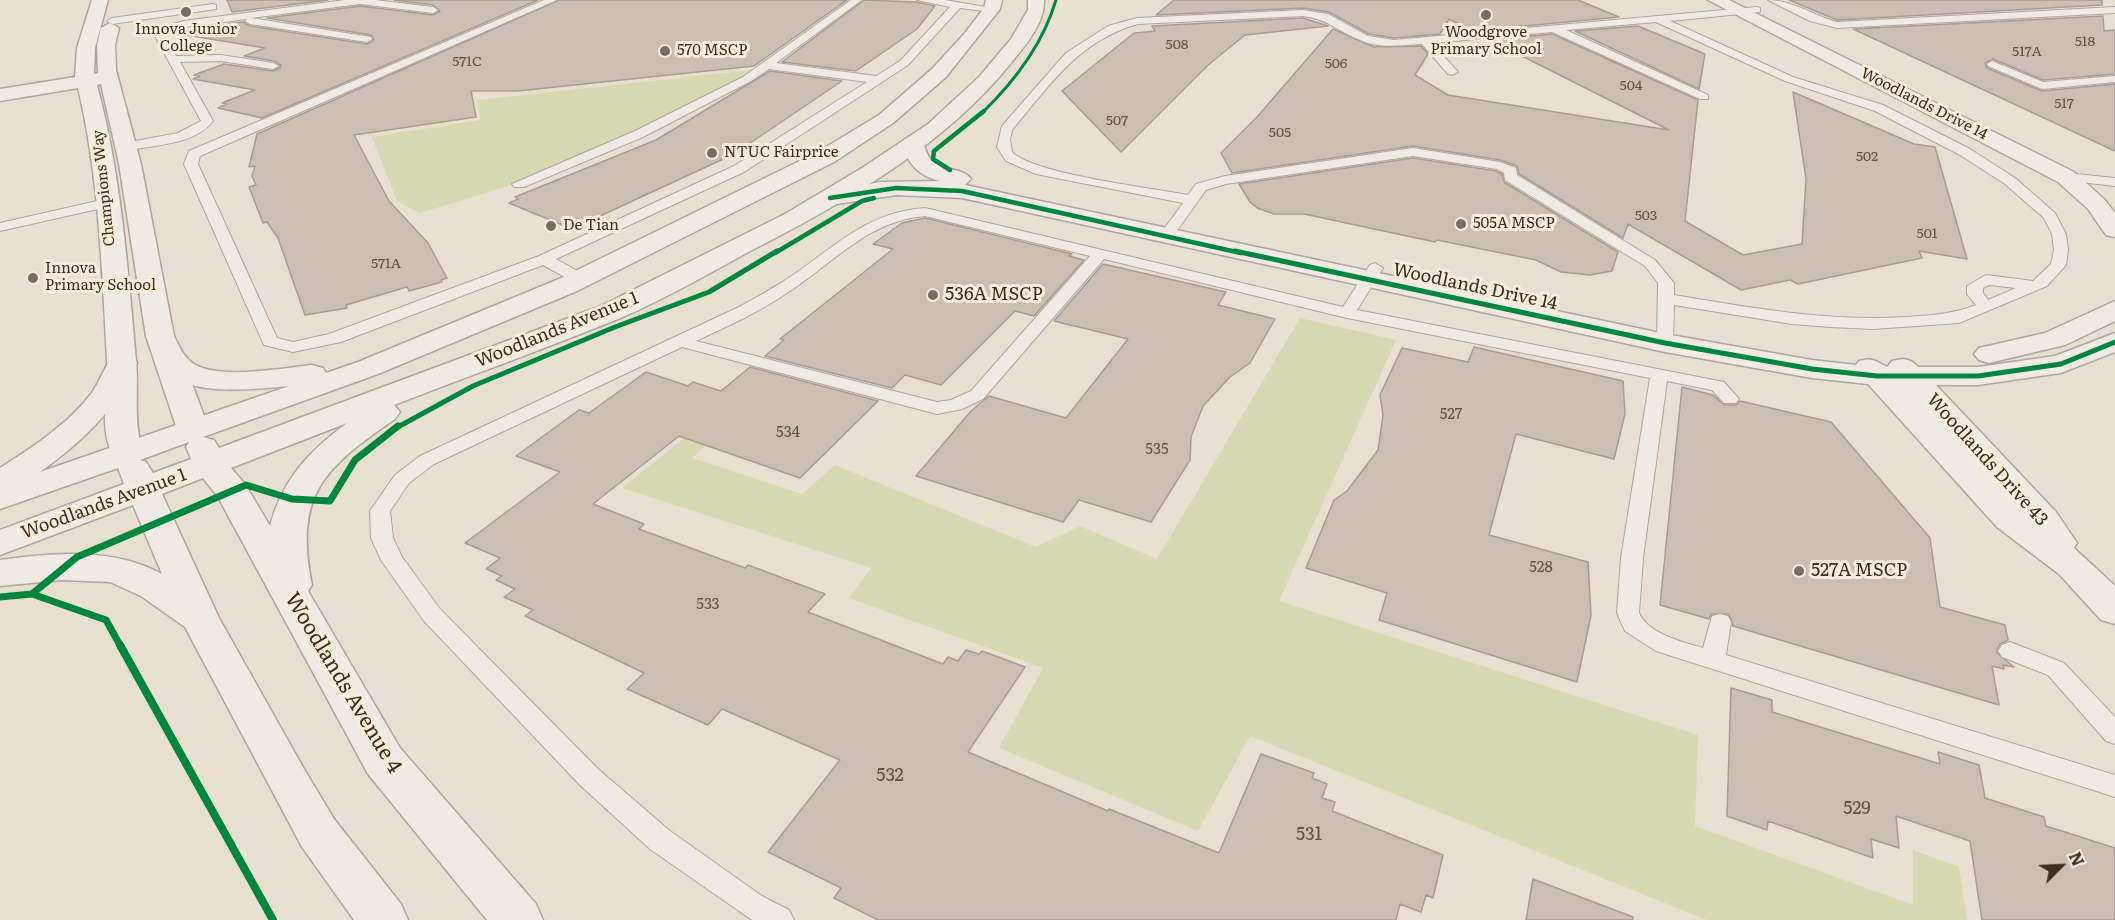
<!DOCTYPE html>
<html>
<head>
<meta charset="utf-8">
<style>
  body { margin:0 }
  #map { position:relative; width:2115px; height:920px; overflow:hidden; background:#e7e0d1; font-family:Literata,serif }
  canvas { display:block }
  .north { position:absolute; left:2031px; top:836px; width:60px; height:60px; -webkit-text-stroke:4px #f7eed8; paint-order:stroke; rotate:66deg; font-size:16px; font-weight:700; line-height:24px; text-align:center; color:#3d2e20 }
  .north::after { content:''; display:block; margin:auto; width:21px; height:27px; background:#3d2e20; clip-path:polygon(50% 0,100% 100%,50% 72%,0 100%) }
</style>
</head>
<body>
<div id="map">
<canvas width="2115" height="920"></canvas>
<div class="north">N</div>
</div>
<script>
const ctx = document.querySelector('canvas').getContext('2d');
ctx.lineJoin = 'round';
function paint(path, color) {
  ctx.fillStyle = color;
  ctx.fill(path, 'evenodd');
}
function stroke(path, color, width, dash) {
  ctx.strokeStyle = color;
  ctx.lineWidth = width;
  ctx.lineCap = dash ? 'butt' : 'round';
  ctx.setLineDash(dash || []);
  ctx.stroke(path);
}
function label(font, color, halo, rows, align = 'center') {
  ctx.font = font + ' Literata,serif';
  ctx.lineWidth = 6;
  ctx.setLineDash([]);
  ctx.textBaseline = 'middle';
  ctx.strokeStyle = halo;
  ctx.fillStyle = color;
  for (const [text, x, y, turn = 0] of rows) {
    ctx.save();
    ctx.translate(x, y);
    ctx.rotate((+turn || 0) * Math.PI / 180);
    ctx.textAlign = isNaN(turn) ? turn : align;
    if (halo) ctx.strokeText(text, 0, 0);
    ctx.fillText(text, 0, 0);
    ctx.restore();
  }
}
const green = new Path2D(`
  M760,69L637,134L518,183L420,213L397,201L372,137L480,120L477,100Z
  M1300,318L1396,340L1279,601L1698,735L1695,826L1913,905V850L1959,867L1967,920H1707L1250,736L1198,831L999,748L1043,668L849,598L871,568L622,488L688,435L709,443L692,458L802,494L835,465L1036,547L1080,526L1157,559Z`);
const building = new Path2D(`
  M227,0H328L232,12Z
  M394,0H538L262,118L218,108L227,104L222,103L255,90L193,79L200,76L194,75L224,64L273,71L280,68L281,65L274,61L244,56L265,48L180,34L200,27L243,22L250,26L367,44L374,40L371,35L267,18L360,6L433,15L440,11L433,5Z
  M559,0H847L754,66L518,91H471L476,117L354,135L389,201L428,243L447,278L441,280L442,282L409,291L407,287L346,305L347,308L305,315L278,238L267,222L263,223L249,187L256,185L252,176L255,166L249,167L257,134Z
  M864,0L916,2L935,6L917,29L856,71L782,62Z
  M1174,0H1578L1619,17L1472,31L1449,19L1440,34L1394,38L1369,34L1329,12L1303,8L1156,15Z
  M1789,0H2102V5L1837,20Z
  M2103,16L2104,31L2115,30V74L2043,80L1993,59L1985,63L1987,68L2042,91L2115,84V151L1853,29Z
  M1303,18L1328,26L1245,35L1207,66L1121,152L1062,91L1134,33L1155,31L1152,26Z
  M1638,26L1705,54L1699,89L1575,31Z
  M1333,29L1374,47L1421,46L1428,54L1415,75L1448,95L1669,130L1490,40L1552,34L1698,100L1685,221L1743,255L1802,244L1806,179L1793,92L1914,144L1935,147L1967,259L1919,251L1922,258L1798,284L1790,280L1741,290L1628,224L1623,238L1519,174L1517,166L1500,160L1413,146L1232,173L1221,153L1257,117Z
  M770,71L842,81L734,154L572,229L509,203L518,199L515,197L656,140Z
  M1413,158L1496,171L1502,174L1504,182L1618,252L1612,271L1590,275L1561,272L1536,260L1437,240L1435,242L1304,214H1274L1257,208L1250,202L1239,184Z
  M925,218L1072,254L1069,256L1084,260L1034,316L1015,311L941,385L905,375L892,388L765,356L784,340L780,339L893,249L873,244L902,223Z
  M1103,264L1226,292L1218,305L1275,319L1250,363L1230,377L1203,406L1191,437L1190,460L1151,522L1079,500L1063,522L916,476L971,411L989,396L1066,418L1128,339L1054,321Z
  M1474,347L1623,381L1625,414L1614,459L1516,434L1489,535L1588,562L1591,615L1577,682L1379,620L1387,593L1306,568L1334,500L1347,491L1378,450L1383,415L1380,395L1402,348L1468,362Z
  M750,367L878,401L800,478L679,436L593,504L644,524L639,529L745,568L748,565L825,594L808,612L943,664L948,657L958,661L966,650L979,654L982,651L1025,667L968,752L1108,811L1109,809L1219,853L1261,754L1314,773L1312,778L1327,784L1322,798L1335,802L1332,811L1443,855L1433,898L1426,895L1421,912L1400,904L1396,920H878L834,898L841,888L768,852L840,760L722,709L708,725L627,689L644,673L525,616L533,610L504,597L515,589L496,580L502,576L486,569L500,558L465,543L560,472L516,456L579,410L589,413L646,372L688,386L693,382L721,391Z
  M1682,387L1713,395L1724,405H1736L1740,401L1831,422L1930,538L1940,607L2005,625L2008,640L2000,644L1996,652L2014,667L2003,665L2004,669L1992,666L1999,705L1733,626L1729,614H1711L1709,619L1660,605Z
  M1731,688L1772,700V712L1940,764L1938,752L1979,765L1985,798L2044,817L2046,826L2115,848V920H1982L1970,841L1896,816L1899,848L1871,839L1873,858L1768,821L1767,830L1727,816Z
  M1533,879L1633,917V920H1526Z`);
const service = new Path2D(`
  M345,0H375L433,7L438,10L433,13L360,4L251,18L371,37L372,39L367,42L250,24L245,21L247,19L185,27L167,32L165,36L176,56L221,55L273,63L279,66L273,69L221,61L180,62L213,121C195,145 153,145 125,151L119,147L125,143L178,133L201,121L155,36L159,28L184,21Z
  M544,0H557L200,156L198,164L277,338L293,342L329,334L539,256L734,166L867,82L769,69L751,81L643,137L524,187H514L512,184L635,131L743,77L851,0H862L776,63L876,76L900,61L950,7L917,0H945L997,9L992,12L960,8L908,65L744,172L556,259L586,276L588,279L586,282H574L543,265L341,342L293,352L264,345L184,164L189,151Z
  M1768,0C1792,0 1814,16 1837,22L2115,7V13L1837,28L1810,21Z
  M213,4L216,5V9L112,24L107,21L112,18Z
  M1757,7L1760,8V12L1670,21L1793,77L1883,105L1970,149L2015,178L2055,213L2066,234L2068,250L2066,265L2047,286L1959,323L1873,329L1830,327L1792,324L1674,305L1673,343L1665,348L1657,343L1658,283L1645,266L1505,180L1504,173L1497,169L1413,156L1226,184L1206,190L1171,239L1166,240L1159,236L1183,203L1036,174L1006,161L997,147L1002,126L1066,53L1108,26L1137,18L1303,10L1328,14L1368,36L1394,40ZM1303,16C1327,19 1338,31 1360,40C1378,49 1402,45 1422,44L1448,74L1452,75L1458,72L1432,43L1552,32L1700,99H1708V95L1566,30L1656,22L1785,81L1875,111L1960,155L2005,184L2044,218L2052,234L2054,250L2051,264L2033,281L1986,275L1967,286V294L1976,305C1953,314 1932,315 1908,317C1829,322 1752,308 1674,295V283L1655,260L1517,175L1516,168L1500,162L1413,148L1225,176L1196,184L1188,195C1152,188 1033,174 1012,152L1010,139L1012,130C1049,86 1079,40 1138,24ZM1989,285L2016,288L1988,300L1983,293V288Z
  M1992,61L2043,82L2115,76V82L2042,89L1988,66L1987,64Z
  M2066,173L2115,178V186L2061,180L2059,177Z
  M106,199L113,203L111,206L0,231V223Z
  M925,208L1343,307L1370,265L1375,263L1383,268L1357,310L1724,382L1739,399L1736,403H1724L1712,390L1667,381L1643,558L1639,613C1648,634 1683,642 1703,648L1712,616L1720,614L1728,616L1731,622L1726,655L2115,775V797L1656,651L1625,631L1617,613L1621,558L1650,378L1347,318L1104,259L983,399L962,409L937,414L682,347L434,464L409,483L390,511L393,538L402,557L440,609L598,769L670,831L762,896L789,910L794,920H752L650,849L580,785L424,621L381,560L371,538L370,511L395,475L420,456L739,307C759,296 779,285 799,271C839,242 873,211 925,208ZM925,216L1090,256L971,391L951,400L937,402L696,341C728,326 761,311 790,291C834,262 870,220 925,216Z
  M2010,642L2064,663L2115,717V744L2106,741L2048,675L2002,657L1998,651L2002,645Z`);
const minor = new Path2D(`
  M92,0H108L95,48L94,74L98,73L97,45L101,28L110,23L119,28L115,45L116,70L141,164L174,336L209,429L204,436L193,439L182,436L177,429L146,336L119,164L101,84L97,85C121,174 128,269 136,361C139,391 133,423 143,451L139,458L127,461L115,458C97,431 109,391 107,360C102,270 99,176 78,88L0,101V89L75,77L77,48Z
  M1708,0H1729L2074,172L2104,199L2115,213V237L2106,235L2088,209L2058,182Z
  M913,138L921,139C925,146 926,155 932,161C943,171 964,168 971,179L965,185L1665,334L1812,360L1856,365L1859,361C1872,357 1876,361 1887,367L1892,361C1903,358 1910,358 1918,367H1978L2055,356L2115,333V352L2061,373L1978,385H1936L2056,512L2077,543L2074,548L2115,586V624L2101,620L2059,574L1997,527L1868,384L1812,378L1665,352L962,198L896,195L830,205L822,203L818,198L822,193L880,182L940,181C919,176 908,164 902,144L905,139Z
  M2115,301V321L2065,345L1989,363L1979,360L1974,354L1979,348L2045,333Z`);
const tertiary = new Path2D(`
  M986,0H1002L1000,9L946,77L893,123L834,162L577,291L378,374L203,437L214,440L219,448L601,306L785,214L862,168L928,124L979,77L1011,39L1028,10V0H1044C1045,23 1025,46 1011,63C945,145 849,200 756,248C711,272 666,299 618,319C544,349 469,376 394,405L400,412L395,419C324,468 294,494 312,585L308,591L400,748L536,904L543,920H487L368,774L218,497L203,478L162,494L219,618L304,769L334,819L401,904L408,920H354L302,847L185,627L141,596L110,582L62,580L0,586V560C54,553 112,547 162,574L133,505L0,555V530L124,484L118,468L0,509V468C32,448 68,424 91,394C99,383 104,368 112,357L122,354L132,357L137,363C114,412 83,441 40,472L289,386C256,389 198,396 171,375C159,366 153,349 146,336L150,330L160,327L170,330C177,340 181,354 191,362C214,381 283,368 312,365L323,368L326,373L358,362L559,279L818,152L879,115L932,69L965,33L984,8ZM347,423C309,451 282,480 270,526L245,484L231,468ZM189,442L186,447L191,459L153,473L146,462L140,460Z`);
const cyclewayFar4 = new Path2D(`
  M982,113C1015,81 1043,44 1056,0`);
const cyclewayFar3 = new Path2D(`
  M950,170L933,159L934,151L984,111
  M830,198L896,188L962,191L1241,253
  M775,253L862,201L874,198`);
const cyclewayFar2 = new Path2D(`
  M1235,251L1665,343L1812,369L1877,376H1978L2061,364L2115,342
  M396,428L473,386L615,327L709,292L777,251`);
const cyclewayFar1 = new Path2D(`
  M32,594L77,557L246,485L292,499L330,501L355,460L398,426
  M0,597L32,594L106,620L121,647`);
const cycleway = new Path2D(`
  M120,645L273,920`);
const markers = [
  [186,12,6,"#786c5e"],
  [1486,15,6,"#786c5e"],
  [665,51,6,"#786c5e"],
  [712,153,6,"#786c5e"],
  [1461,224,6,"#786c5e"],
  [551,226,6,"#786c5e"],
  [33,278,6,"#786c5e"],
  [933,295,6,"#786c5e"],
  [1799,571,6,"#786c5e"]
];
const farNumbernames = [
  ["518",2085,42],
  ["508",1177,45],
  ["517A",2027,52],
  ["571C",467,62],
  ["506",1336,64],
  ["504",1631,86],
  ["517",2064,104],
  ["507",1117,121],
  ["505",1280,133],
  ["502",1867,157],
  ["503",1646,216],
  ["501",1927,234],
  ["571A",386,264]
];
const farPoinames = [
  ["Innova Junior",186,30,"center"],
  ["College",186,47,"center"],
  ["Woodgrove",1486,33,"center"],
  ["Primary School",1486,50,"center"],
  ["570 MSCP",677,51],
  ["NTUC Fairprice",724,153],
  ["505A MSCP",1473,224],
  ["De Tian",563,226],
  ["Innova",45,269],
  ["Primary School",45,286]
];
const farStreetnames = [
  ["Woodlands Drive 14",1924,104,27],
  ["Champions Way",104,188,-96]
];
const numberNames = [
  ["527",1451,415],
  ["534",788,433],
  ["535",1157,450],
  ["528",1541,568],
  ["533",708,605]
];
const streetNames = [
  ["Woodlands Drive 14",1475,287,12],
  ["Woodlands Avenue 1",557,330,-22],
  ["Woodlands Drive 43",1987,460,48],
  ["Woodlands Avenue 1",104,504,-20]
];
const poiNames = [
  ["536A MSCP",945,295],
  ["527A MSCP",1811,571]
];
const nearNumbernames = [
  ["532",890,776],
  ["529",1857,809],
  ["531",1309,835]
];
const nearStreetnames = [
  ["Woodlands Avenue 4",343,683,59]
];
paint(green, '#d6d7b3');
paint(building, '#cbbfb2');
stroke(building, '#a89c90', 1.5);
stroke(service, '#ada599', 2);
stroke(minor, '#ada599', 3);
stroke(tertiary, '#ada599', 3);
paint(service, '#efebe3');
paint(minor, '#efebe3');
paint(tertiary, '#efebe3');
stroke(cyclewayFar4, '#00873e', 3);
stroke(cyclewayFar3, '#00873e', 4.5);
stroke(cyclewayFar2, '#00873e', 5);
stroke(cyclewayFar1, '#00873e', 7);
stroke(cycleway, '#00873e', 8);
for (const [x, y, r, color] of markers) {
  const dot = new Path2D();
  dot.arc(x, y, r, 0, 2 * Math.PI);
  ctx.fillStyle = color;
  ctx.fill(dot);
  stroke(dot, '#f7eed8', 2);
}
label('14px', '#605244', null, farNumbernames);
label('15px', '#3d2e20', '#f7eed8', farPoinames, 'left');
label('15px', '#3d2e20', '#f7eed8', farStreetnames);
label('15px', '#605244', null, numberNames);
label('18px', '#3d2e20', '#f7eed8', streetNames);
label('18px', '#3d2e20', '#f7eed8', poiNames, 'left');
label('18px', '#605244', null, nearNumbernames);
label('21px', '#3d2e20', '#f7eed8', nearStreetnames);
</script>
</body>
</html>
